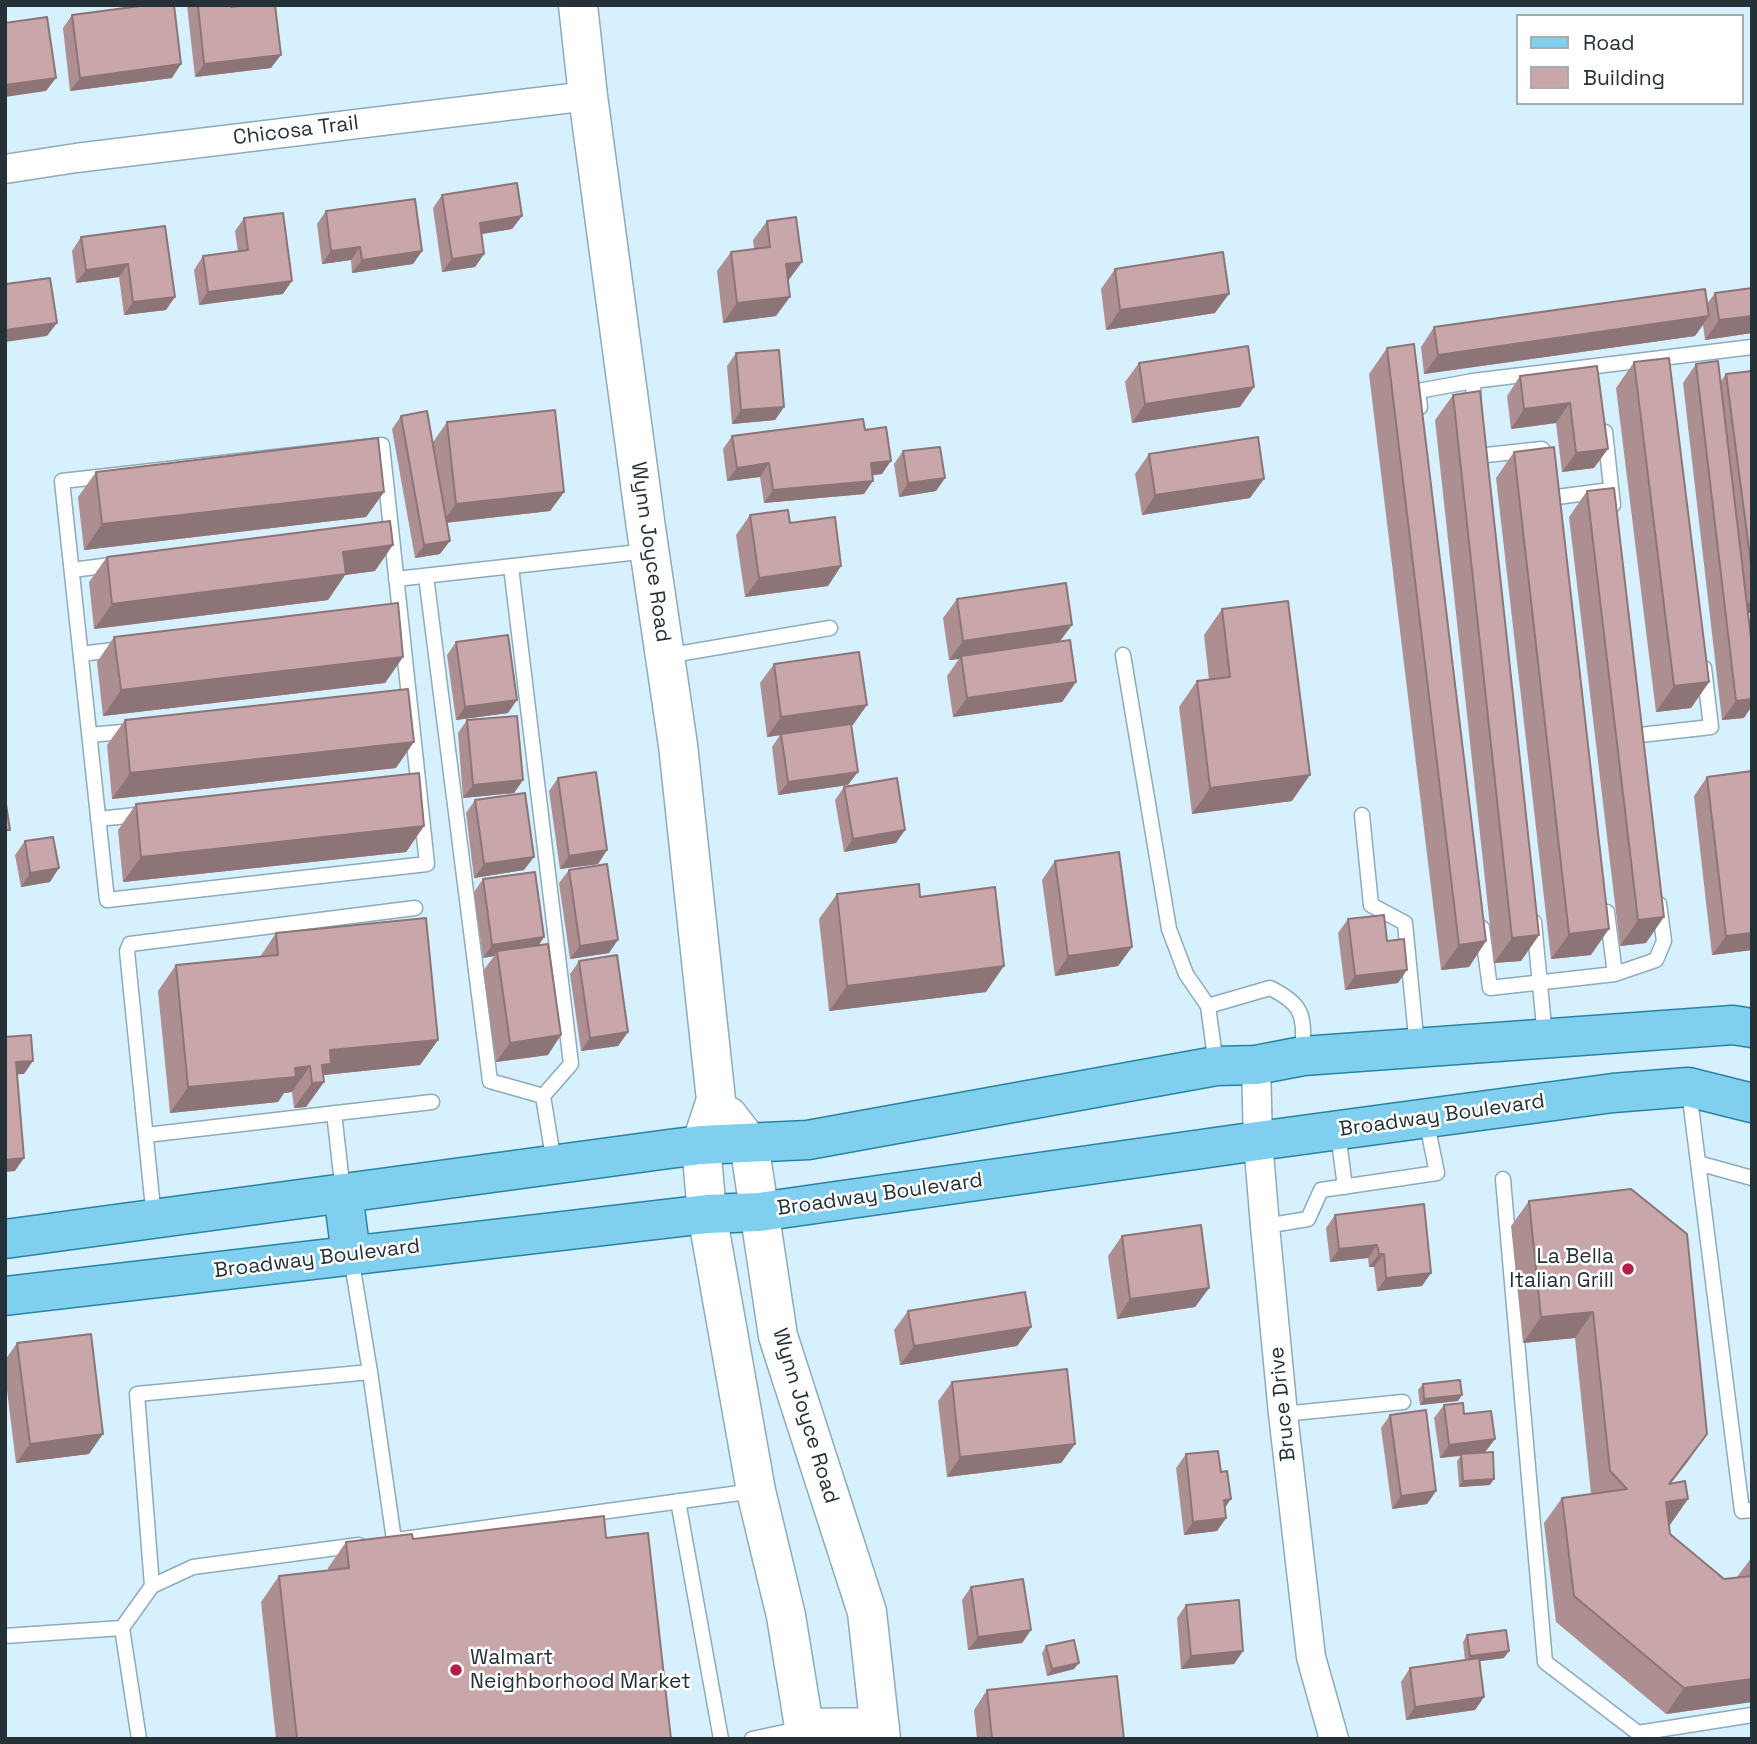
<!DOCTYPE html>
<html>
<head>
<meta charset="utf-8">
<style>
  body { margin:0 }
  #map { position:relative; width:1757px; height:1744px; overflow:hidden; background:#d6f0fd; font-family:"Space Grotesk",sans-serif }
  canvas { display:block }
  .frame { position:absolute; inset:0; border:7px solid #243137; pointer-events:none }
  .legend { position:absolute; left:1516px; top:14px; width:228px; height:91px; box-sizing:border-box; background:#fff; border:2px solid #a7adaf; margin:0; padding:9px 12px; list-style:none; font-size:21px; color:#243137 }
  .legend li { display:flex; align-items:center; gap:14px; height:35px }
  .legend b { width:35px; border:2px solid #a7adaf }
</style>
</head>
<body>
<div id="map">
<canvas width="1757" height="1744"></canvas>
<div class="frame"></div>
<ul class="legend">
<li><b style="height:9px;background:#80cfee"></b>Road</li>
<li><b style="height:19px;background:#c9a6aa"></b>Building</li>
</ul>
</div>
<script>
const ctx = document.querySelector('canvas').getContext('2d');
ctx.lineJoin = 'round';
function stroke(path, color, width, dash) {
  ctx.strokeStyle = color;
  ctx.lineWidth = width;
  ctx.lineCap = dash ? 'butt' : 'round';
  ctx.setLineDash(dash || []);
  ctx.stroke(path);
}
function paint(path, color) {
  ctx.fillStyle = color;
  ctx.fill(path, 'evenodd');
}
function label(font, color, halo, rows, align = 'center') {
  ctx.font = font + ' "Space Grotesk",sans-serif';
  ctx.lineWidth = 5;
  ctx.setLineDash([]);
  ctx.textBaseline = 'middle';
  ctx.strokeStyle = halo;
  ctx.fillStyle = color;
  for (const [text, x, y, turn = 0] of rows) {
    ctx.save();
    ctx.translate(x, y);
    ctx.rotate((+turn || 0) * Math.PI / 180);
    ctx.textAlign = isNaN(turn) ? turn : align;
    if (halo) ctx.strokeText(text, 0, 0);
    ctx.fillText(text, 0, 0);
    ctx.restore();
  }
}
const lane = new Path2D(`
  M1420,407L1418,391L1473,381
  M1474,411L1473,381L1752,347
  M1605,432L1613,505
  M382,445L427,864L107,900L62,481Z
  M1477,456L1542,449L1543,459
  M1549,498L1603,491
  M511,567L571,1064L543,1096L554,1163
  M72,570L119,564
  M426,576L490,1081L543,1096
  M396,579L648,551
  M81,654L121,649
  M1123,655L1169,929L1186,974L1208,1006
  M666,656L830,628
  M90,735L133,731
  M1640,735L1711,727L1704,668
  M1362,815L1371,905L1405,923L1417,1047
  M98,819L146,814
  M1534,922L1545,1037
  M1482,928L1490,988L1615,974L1607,912
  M1615,974L1656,960L1664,941L1659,904
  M1216,1065L1208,1006L1270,988C1307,1006 1303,1018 1303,1055
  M1689,1091L1742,1511L1752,1510
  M334,1113L343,1192
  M1338,1133L1345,1187
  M146,1135L432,1102
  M1698,1163L1752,1178
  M1503,1179L1545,1662L1638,1733L1752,1715
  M154,1218L127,951L130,944L415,908
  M1265,1226L1308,1219L1321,1190L1437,1173L1426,1119
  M370,1372L394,1540
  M1283,1414L1403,1402
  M678,1501L721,1739
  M396,1540L754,1491
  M152,1586L193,1567L359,1545
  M5,1636L122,1628
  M139,1739L122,1628L152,1586L137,1394L370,1372L351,1257
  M752,1739L803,1728`);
const street = new Path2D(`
  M5,169L76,158L588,96
  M1256,1065L1258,1141L1265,1226L1283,1414L1311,1657L1334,1739`);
const secondary = new Path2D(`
  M578,5L588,96L646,528L678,745L716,1100L701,1145L707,1214L756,1491L786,1616L806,1739
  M728,1116L749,1143L778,1336L867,1612L881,1739
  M805,1728L880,1727`);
const primary = new Path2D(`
  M343,1193L351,1255
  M5,1239L669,1149L701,1145L808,1140L1216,1066L1256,1065L1303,1056L1733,1025L1752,1028
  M5,1296L707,1214L759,1212L1258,1141L1613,1093L1688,1087L1752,1103`);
const wall = new Path2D(`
  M187,5H231L271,68L195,77Z
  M72,15L172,78L70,91L63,28Z
  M442,195L522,216L512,229L481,234L484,254L475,267L442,272L433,208Z
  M326,211L422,251L413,264L352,273L351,260L322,264L317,224Z
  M244,218L283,294L199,305L194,270L203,256L238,252L235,231Z
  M767,221L788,281L776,316L723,323L717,271L731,252L754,249L753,240Z
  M165,226L166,310L124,315L119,277L76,283L72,251L81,237Z
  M1115,269L1215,313L1106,330L1101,289Z
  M1752,288V333L1705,340L1703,325L1695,336L1424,374L1421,347L1434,327L1707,304L1715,293Z
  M1387,348L1486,941L1469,967L1441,970L1369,374Z
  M736,353L784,407L775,420L732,424L727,366Z
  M1634,362L1709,682L1691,708L1656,712L1616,388Z
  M1139,363L1240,407L1132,423L1125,382Z
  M1696,364L1721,381L1726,374L1752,371V613H1748L1744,718L1722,720L1683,383Z
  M1597,366L1594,468L1562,472L1556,423L1511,429L1507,396L1520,376Z
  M1453,395L1539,935L1521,961L1494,963L1435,420Z
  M401,416L435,458L433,442L447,422L564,492L550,511L446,523L440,554L415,558L392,429Z
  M865,430L882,474L873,475L864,494L764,503L760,477L727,481L723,449L732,436Z
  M903,451L945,478L936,491L899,497L894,464Z
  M1514,452L1591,955L1551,959L1496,478Z
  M1149,454L1250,498L1142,515L1135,474Z
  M96,472L384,492L366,517L84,550L78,497Z
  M1587,491L1646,943L1620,946L1569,517Z
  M750,515L790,523L841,566L828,586L745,597L736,535Z
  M107,557L375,571L345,575L328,600L94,629L89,582Z
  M957,599L1059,642L1076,682L1062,702L953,717L947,676L959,659L949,660L943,618Z
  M1222,609L1292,801L1192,814L1179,707L1197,681L1209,680L1204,635Z
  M114,637L403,657L385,683L103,716L97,662Z
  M456,642L508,713L456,720L447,655Z
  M774,664L853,725H851L848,785L778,795L772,747L780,735L767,737L760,683Z
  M125,720L396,768L112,799L107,745Z
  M467,720L523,780L514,793L463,798L458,733Z
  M1752,771V950L1712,955L1694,796L1707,777Z
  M558,778L607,850L598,864L560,869L549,791Z
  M844,787L896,843L844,852L835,800Z
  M475,800L524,870L474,878L466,813Z
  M136,804L424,826L406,852L123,882L118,830Z
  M25,841L50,882L21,887L15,855Z
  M1055,861L1132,947L1118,966L1055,976L1042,880Z
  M569,870L609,953L570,959L559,883Z
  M483,879L544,937L539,945L548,1055L496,1062L483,971L494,956L483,958L474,892Z
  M837,894L920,897L986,992L829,1011L819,919Z
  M1348,919L1387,941L1398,983L1345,990L1338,933Z
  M276,933L438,1040L420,1065L324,1075V1082L306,1107L294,1108L292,1092L284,1093L278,1102L170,1113L158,991L176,965L260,957Z
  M579,961L628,1032L618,1046L581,1051L570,974Z
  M1529,1201L1707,1434L1670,1483L1688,1499L1669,1525L1670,1534L1724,1579L1737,1577L1752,1557V1702L1666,1714L1556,1622L1544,1523L1562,1498L1591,1494L1575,1338L1523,1343L1511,1226Z
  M1424,1204L1422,1286L1377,1291L1374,1267H1369L1368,1258L1330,1262L1326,1228L1335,1215Z
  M1122,1236L1209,1288L1195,1307L1117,1319L1108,1256Z
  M908,1311L1031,1327L1017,1346L900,1365L894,1330Z
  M17,1343L89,1454L16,1463L5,1374V1360Z
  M952,1382L1075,1444L1061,1463L947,1477L938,1401Z
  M1423,1384L1458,1401L1420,1405L1418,1390Z
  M1444,1405L1464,1414L1495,1439L1485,1452L1490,1485L1459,1487L1457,1461L1461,1456L1440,1458L1434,1418Z
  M1390,1415L1436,1491L1427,1504L1392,1509L1381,1428Z
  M1186,1454L1225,1507L1226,1518L1217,1531L1184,1535L1176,1468Z
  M606,1538L671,1739H276L261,1602L279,1576L328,1570V1568L346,1542L413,1539Z
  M971,1587L1031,1630L1022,1643L968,1650L962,1600Z
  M1186,1605L1243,1651L1234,1664L1181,1669L1177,1618Z
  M1467,1635L1504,1658L1480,1661L1484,1697L1475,1710L1406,1720L1401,1682L1410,1668L1465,1660L1463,1642Z
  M1046,1646L1074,1669L1047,1676L1042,1653Z
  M987,1690L1124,1739H977L974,1710Z`);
const shadedWall = new Path2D(`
  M281,55L271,68L195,77L204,64Z
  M181,64L172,78L70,91L80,78Z
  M56,78L46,91L5,97V85Z
  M522,216L512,229L470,236L480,223Z
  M360,247L351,260L322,264L331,251Z
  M422,251L413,264L352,273L362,260Z
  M484,254L475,267L442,272L452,259Z
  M802,262L788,281L786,264Z
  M128,264L119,277L76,283L86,270Z
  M292,281L283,294L199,305L208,292Z
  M1229,294L1215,313L1106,330L1120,310Z
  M175,297L166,310L124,315L133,302Z
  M790,297L776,316L723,323L737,303Z
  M1709,316L1695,336L1424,374L1438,355Z
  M1752,316V333L1705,340L1719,320Z
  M57,323L47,336L5,342V330Z
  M1254,387L1240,407L1132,423L1145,404Z
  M1570,403L1556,423L1511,429L1524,409Z
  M784,407L775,420L732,424L741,410Z
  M1608,449L1594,468L1562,472L1576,453Z
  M891,461L882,474L862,476L871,463Z
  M769,463L760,477L727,481L737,468Z
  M945,478L936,491L899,497L908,483Z
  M1264,479L1250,498L1142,515L1155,495Z
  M873,481L864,494L764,503L773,490Z
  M384,492L366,517L84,550L102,524Z
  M564,492L550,511L442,523L456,504Z
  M450,541L440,554L415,558L424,545Z
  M393,545L375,571L345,575L328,600L94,629L112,604L343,552Z
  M841,566L828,586L745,597L759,578Z
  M1752,599V613L1741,614Z
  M1072,625L1058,644L961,656L959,659L949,660L963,641Z
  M403,657L385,683L103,716L121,690Z
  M1076,682L1062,702L953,717L967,698Z
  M1709,682L1691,708L1656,712L1674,686Z
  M1752,699V706L1744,718L1722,720L1736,701Z
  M517,700L508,713L456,720L465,707Z
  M867,705L853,725L767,737L781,717Z
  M414,742L396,768L112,799L130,773Z
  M858,772L848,785L778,795L788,782Z
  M1310,775L1292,801L1192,814L1210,788Z
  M523,780L514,793L463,798L473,785Z
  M424,826L406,852L123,882L141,857Z
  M905,830L896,843L844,852L853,839Z
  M607,850L598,864L560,869L569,856Z
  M534,857L524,870L474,878L484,864Z
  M59,868L50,882L21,887L30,873Z
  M1664,917L1646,943L1620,946L1638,920Z
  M1609,929L1591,955L1551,959L1569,934Z
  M1752,933V950L1712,955L1726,936Z
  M1539,935L1521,961L1494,963L1512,938Z
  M544,937L535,950L497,951L494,956L483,958L492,945Z
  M618,940L609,953L570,959L580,946Z
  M1486,941L1469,967L1441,970L1459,945Z
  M1132,947L1118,966L1055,976L1068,956Z
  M1004,966L986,992L829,1011L847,986Z
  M1407,970L1398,983L1345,990L1355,976Z
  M628,1032L618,1046L581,1051L590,1038Z
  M561,1035L548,1055L496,1062L510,1043Z
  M438,1040L420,1065L324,1075L319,1082H324L306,1107L294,1108L312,1083L330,1050Z
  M33,1061L24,1074L7,1075L16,1062Z
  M310,1066L292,1092L284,1093L278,1102L170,1113L188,1087Z
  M24,1158L15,1171L5,1172V1160Z
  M1377,1245L1368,1258L1330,1262L1339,1249Z
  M1379,1254H1384L1374,1267H1369Z
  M1431,1273L1422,1286L1377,1291L1386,1278Z
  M1209,1288L1195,1307L1117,1319L1130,1299Z
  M1593,1312L1575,1338L1523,1343L1541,1317Z
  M1031,1327L1017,1346L900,1365L914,1346Z
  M1462,1395L1458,1401L1420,1405L1424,1399Z
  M103,1434L89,1454L16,1463L30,1444Z
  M1707,1434L1689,1460L1651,1509L1669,1484Z
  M1495,1439L1485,1452L1440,1458L1449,1445Z
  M1075,1444L1061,1463L947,1477L960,1457Z
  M1494,1479L1490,1485L1459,1487L1463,1481Z
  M1436,1491L1427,1504L1392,1509L1401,1496Z
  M1231,1499L1222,1512L1224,1500Z
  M1688,1499L1670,1525L1648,1527L1666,1502Z
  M1226,1518L1217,1531L1184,1535L1193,1522Z
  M1031,1630L1022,1643L968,1650L978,1637Z
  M1243,1651L1234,1664L1181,1669L1191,1656Z
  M1509,1651L1504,1658L1465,1663L1470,1656Z
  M1079,1663L1074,1669L1047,1676L1052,1669Z
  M1752,1679V1702L1666,1714L1684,1688Z
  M1484,1697L1475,1710L1406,1720L1415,1707Z`);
const building = new Path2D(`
  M148,5H174L181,64L80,78L72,15Z
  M198,5H231V7L248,5H275L281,55L204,64Z
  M47,17L56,78L5,85V23Z
  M517,183L522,216L480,223L484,254L452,259L442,195Z
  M415,199L422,251L362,260L360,247L331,251L326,211Z
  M283,213L292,281L208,292L203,256L248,250L244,218Z
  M796,217L802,262L786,264L790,297L737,303L731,252L770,247L767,221Z
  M165,226L175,297L133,302L128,264L86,270L81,237Z
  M1223,252L1229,294L1120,310L1115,269Z
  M5,277L6,284L50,278L57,323L5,330Z
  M1752,288V316L1719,320L1715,293Z
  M1705,289L1709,316L1438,355L1434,327Z
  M1414,344L1486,941L1459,945L1387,348Z
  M1248,346L1254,387L1145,404L1139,363Z
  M779,350L784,407L741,410L736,353Z
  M1669,358L1709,682L1674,686L1634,362Z
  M1718,361L1752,647V699L1736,701L1696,364Z
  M1597,366L1608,449L1576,453L1570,403L1524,409L1520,376Z
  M1752,371V572L1726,374Z
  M1480,391L1539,935L1512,938L1453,395Z
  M555,410L564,492L456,504L447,422Z
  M427,411L450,541L424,545L401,416Z
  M863,419L865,430L886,427L891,461L871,463L873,481L773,490L769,463L737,468L732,436Z
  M1258,437L1264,479L1155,495L1149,454Z
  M378,438L384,492L102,524L96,472Z
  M940,447L945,478L908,483L903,451Z
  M1554,447L1609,929L1569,934L1514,452Z
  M1614,488L1664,917L1638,920L1587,491Z
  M788,510L790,523L835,517L841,566L759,578L750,515Z
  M390,521L393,545L343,552L346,574L112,604L107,557Z
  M1066,583L1072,625L963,641L957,599Z
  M1288,601L1310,775L1210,788L1197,681L1230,677L1222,609Z
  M398,603L403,657L121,690L114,637Z
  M508,635L517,700L465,707L456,642Z
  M1070,640L1076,682L967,698L961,656Z
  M859,652L867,705L781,717L774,664Z
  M408,689L414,742L130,773L125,720Z
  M517,716L523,780L473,785L467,720Z
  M851,724L858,772L788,782L781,734Z
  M1752,771V933L1726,936L1707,777Z
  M596,772L607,850L569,856L558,778Z
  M419,773L424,826L141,857L136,804Z
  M897,778L905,830L853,839L844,787Z
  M525,793L534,857L484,864L475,800Z
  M5,798L10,830H5Z
  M53,837L59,868L30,873L25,841Z
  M1119,852L1132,947L1068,956L1055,861Z
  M607,864L618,940L580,946L569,870Z
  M535,872L544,937L492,945L483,879Z
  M919,884L920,897L995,887L1004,966L847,986L837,894Z
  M1384,915L1387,941L1404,939L1407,970L1355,976L1348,919Z
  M426,918L438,1040L330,1050L331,1064L322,1065L324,1082L312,1083L310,1066L295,1068L296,1077L188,1087L176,965L278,955L276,933Z
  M548,944L561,1035L510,1043L497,951Z
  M617,955L628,1032L590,1038L579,961Z
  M31,1035L33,1061L16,1062L24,1158L5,1160V1037Z
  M1631,1189L1687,1234L1707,1434L1669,1484L1685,1481L1688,1499L1666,1502L1670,1534L1724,1579L1752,1576V1679L1684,1688L1574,1596L1562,1498L1627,1489L1610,1471L1593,1312L1541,1317L1529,1201Z
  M1424,1204L1431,1273L1386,1278L1384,1254H1379L1377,1245L1339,1249L1335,1215Z
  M1201,1225L1209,1288L1130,1299L1122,1236Z
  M1025,1292L1031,1327L914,1346L908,1311Z
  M91,1334L103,1434L30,1444L17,1343Z
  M1067,1369L1075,1444L960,1457L952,1382Z
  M1460,1380L1462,1395L1424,1399L1423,1384Z
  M1463,1403L1464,1414L1491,1411L1495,1439L1449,1445L1444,1405Z
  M1426,1410L1436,1491L1401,1496L1390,1415Z
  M1218,1451L1221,1472L1227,1471L1231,1499L1224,1500L1226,1518L1193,1522L1186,1454Z
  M1493,1452L1494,1479L1463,1481L1461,1454Z
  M604,1516L606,1538L648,1533L671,1739H297L279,1576L349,1568L346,1542L412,1534L413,1539Z
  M1023,1579L1031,1630L978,1637L971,1587Z
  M1239,1600L1243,1651L1191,1656L1186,1605Z
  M1506,1630L1509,1651L1470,1656L1467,1635Z
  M1074,1640L1079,1663L1052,1669L1046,1646Z
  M1479,1658L1484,1697L1415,1707L1410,1668Z
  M1117,1676L1124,1739H992L987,1690Z`);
const markers = [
  [1628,1269,7,"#b11f4a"],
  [456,1670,7,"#b11f4a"]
];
const streetNames = [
  ["Chicosa Trail",296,131,-7],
  ["Wynn Joyce Road",650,552,82],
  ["Broadway Boulevard",1442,1116,-8],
  ["Broadway Boulevard",880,1195,-8],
  ["Broadway Boulevard",317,1259,-7],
  ["Bruce Drive",1283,1404,-96],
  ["Wynn Joyce Road",805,1416,73]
];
const poiNames = [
  ["La Bella",1614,1257],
  ["Italian Grill",1614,1281],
  ["Walmart",470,1658,"left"],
  ["Neighborhood Market",470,1682,"left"]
];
stroke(lane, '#8dabbb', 17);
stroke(street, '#8dabbb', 31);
stroke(secondary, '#8dabbb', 41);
stroke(primary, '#2983a7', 41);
stroke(lane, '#fff', 14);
stroke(street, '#fff', 28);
stroke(secondary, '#fff', 38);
stroke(primary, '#80cfee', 38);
paint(wall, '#ad8f92');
paint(shadedWall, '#8d7477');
paint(building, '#c9a6aa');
stroke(building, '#8d7477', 2);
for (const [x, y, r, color] of markers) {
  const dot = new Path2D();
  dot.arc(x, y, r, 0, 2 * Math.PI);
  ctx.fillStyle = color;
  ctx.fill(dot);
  stroke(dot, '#fff', 2.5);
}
label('21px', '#243137', '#fff', streetNames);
label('21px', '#243137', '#fff', poiNames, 'right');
</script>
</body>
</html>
